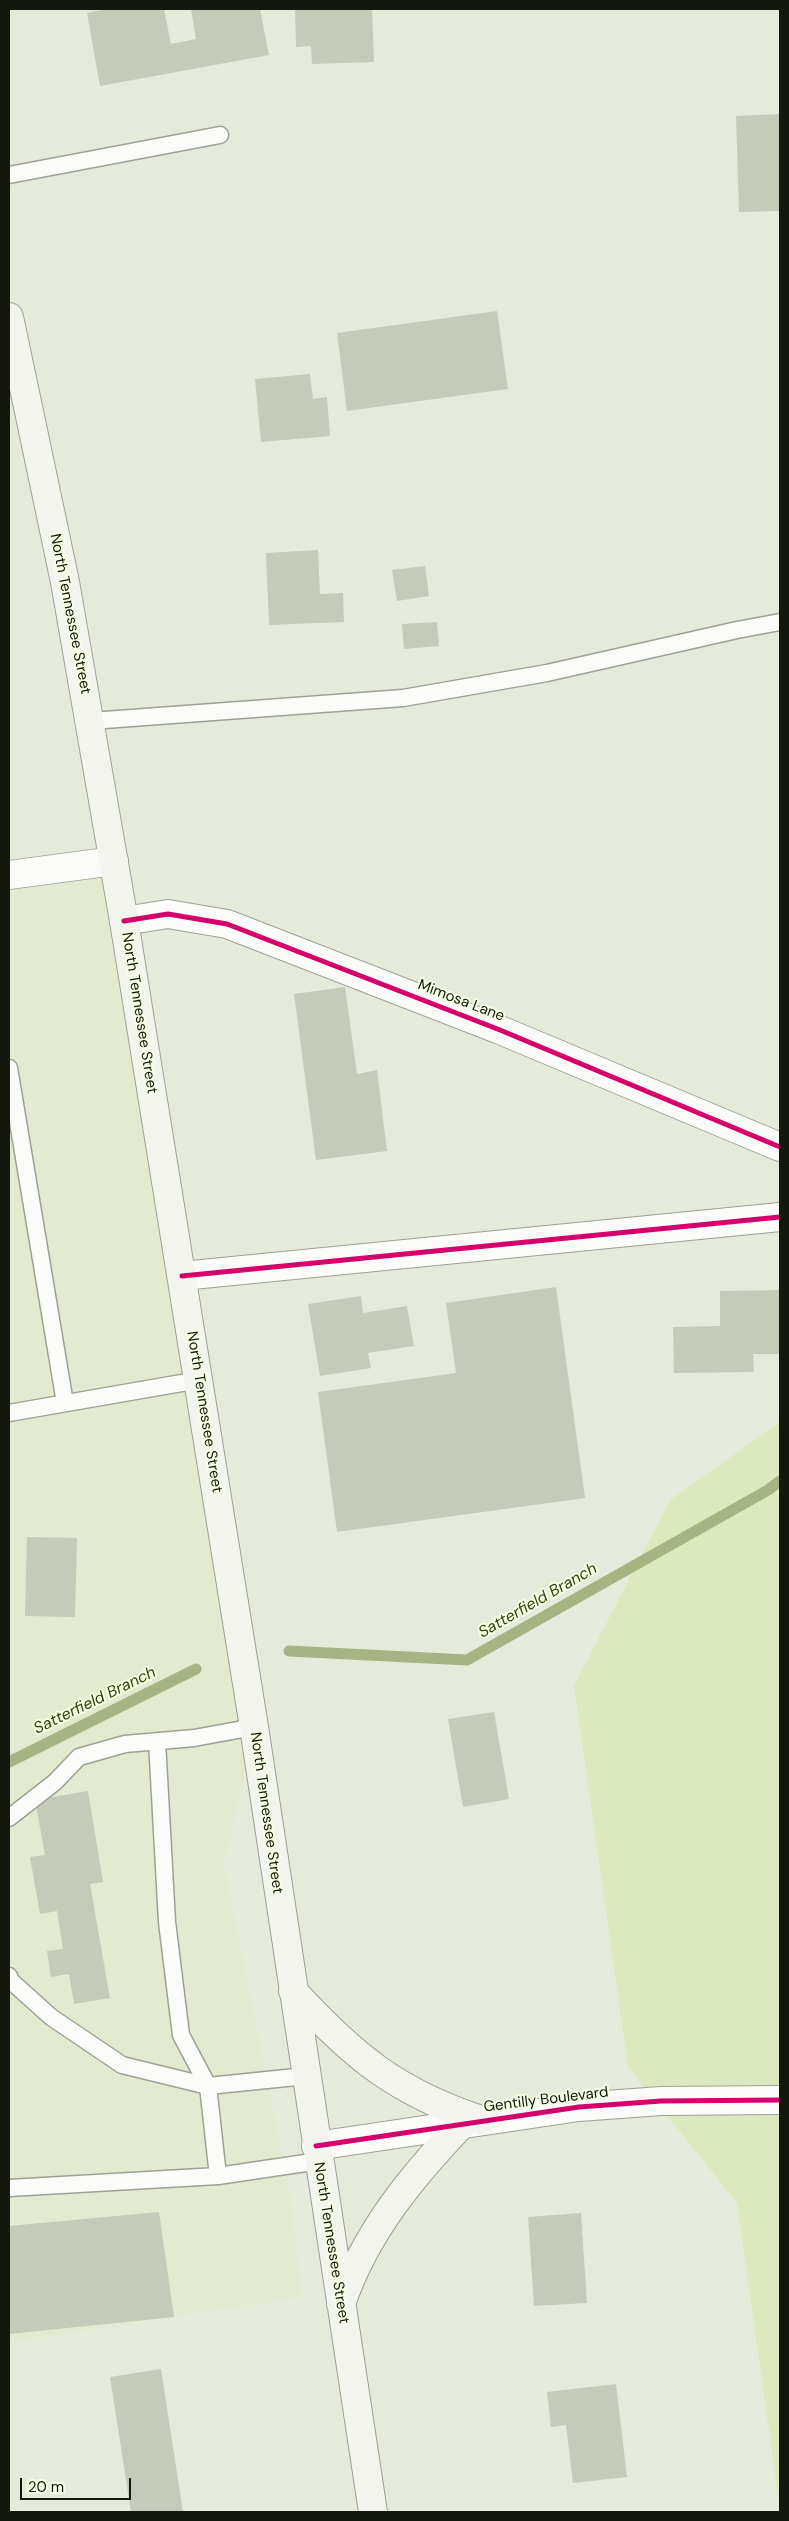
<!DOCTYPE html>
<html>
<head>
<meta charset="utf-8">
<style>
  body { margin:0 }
  #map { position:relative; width:789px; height:2521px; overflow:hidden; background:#e5ebda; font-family:"DM Sans",sans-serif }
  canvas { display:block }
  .frame { position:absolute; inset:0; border:10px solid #14170d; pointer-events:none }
  .scale { position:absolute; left:20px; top:2478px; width:111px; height:22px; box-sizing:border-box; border:2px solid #14170d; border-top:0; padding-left:6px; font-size:15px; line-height:18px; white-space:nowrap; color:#14170d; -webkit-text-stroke:4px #f6fee1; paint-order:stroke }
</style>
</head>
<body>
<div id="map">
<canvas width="789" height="2521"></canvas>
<div class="frame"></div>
<div class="scale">20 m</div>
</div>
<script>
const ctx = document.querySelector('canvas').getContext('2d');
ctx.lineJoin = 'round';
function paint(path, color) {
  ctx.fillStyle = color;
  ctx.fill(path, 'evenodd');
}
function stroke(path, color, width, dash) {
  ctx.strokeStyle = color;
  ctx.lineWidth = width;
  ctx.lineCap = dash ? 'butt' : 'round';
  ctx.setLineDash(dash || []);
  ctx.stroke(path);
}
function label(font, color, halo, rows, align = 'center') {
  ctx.font = font + ' "DM Sans",sans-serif';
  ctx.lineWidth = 4;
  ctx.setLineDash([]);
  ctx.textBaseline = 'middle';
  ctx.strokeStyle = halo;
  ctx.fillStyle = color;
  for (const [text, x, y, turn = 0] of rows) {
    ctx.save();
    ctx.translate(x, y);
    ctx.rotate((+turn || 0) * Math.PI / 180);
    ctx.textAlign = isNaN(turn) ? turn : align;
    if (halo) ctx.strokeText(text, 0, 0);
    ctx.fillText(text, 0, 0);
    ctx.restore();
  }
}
const built = new Path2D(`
  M114,861L254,1727L224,1866L289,2187L302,2297L9,2342V874Z`);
const green = new Path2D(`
  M780,1422V2510L737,2203L628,2067L574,1686L670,1500Z`);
const stream = new Path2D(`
  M289,1651L467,1660L768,1490L780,1481
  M9,1762L196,1669`);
const building = new Path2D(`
  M108,9H164L171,44L196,39L191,9H260L269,55L100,86L87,13Z
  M295,9H372L374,62L312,64L311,46L296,47Z
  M780,114V211L739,212L736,116Z
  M497,311L508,389L347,411L337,333Z
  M310,374L313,399L327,397L330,436L261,442L255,379Z
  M318,550L320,594L343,593L344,622L269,625L266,553Z
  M425,566L429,596L397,601L392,570Z
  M437,622L439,646L404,649L402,624Z
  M345,987L357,1074L377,1070L387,1151L316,1160L294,994Z
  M556,1287L585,1498L337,1532L318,1392L456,1373L446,1303Z
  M780,1290V1354H753L754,1372L674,1373L673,1327L720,1326V1291Z
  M361,1296L363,1313L407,1306L414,1346L368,1353L371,1368L320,1376L308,1304Z
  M27,1537L77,1538L75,1617L25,1616Z
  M494,1712L509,1799L463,1807L448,1719Z
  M88,1791L103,1882L90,1884L110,1998L74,2004L69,1974L51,1977L47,1951L63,1949L57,1911L40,1914L30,1857L45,1855L35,1800Z
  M159,2212L174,2317L9,2334V2226Z
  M581,2213L587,2303L534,2306L528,2217Z
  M161,2369L183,2512H131L110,2377Z
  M616,2384L627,2477L573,2483L566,2425L551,2427L547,2392Z`);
const service = new Path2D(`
  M9,175L220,135
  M91,721L403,698L547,673L737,630L780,622
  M9,1068L65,1403
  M9,1413L199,1380
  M157,1741L167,1922L181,2035L208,2086
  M9,1818L55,1782L79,1757L125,1744L194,1738L254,1727
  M9,1976L11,1981L51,2017L122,2065L208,2086
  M218,2176L208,2086L306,2076
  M9,2188L218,2176L319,2161`);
const minor = new Path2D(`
  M9,875L114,861
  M124,921L168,914L227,924L500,1030L780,1147
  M182,1276L780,1217`);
const tertiary = new Path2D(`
  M316,2146L579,2107L661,2101L780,2100`);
const secondary = new Path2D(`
  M9,317L65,582L124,921L254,1727L373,2512
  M293,1991C353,2056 396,2092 481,2120
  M341,2304C365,2233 412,2176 463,2123`);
const cycleway = new Path2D(`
  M124,921L168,914L227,924L500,1030L780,1147
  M182,1276L780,1217
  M316,2146L579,2107L661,2101L780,2100`);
const streetNames = [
  ["North Tennessee Street",70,614,79],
  ["Mimosa Lane",461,1001,21],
  ["North Tennessee Street",139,1013,81],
  ["North Tennessee Street",204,1412,81],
  ["North Tennessee Street",266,1813,82],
  ["Gentilly Boulevard",546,2100,-7],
  ["North Tennessee Street",331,2243,81]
];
const waterNames = [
  ["Satterfield Branch",538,1601,-30],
  ["Satterfield Branch",95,1701,-26]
];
paint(built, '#e2eacf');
paint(green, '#dce9be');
stroke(stream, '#a6b383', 11);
paint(building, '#c5cbb6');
stroke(service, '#9da195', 19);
stroke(minor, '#9da195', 30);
stroke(tertiary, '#9da195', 30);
stroke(secondary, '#9da195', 30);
stroke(service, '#fbfcf9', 16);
stroke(minor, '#fbfcf9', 28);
stroke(tertiary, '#fbfcf9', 28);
stroke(secondary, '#f3f4ee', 28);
stroke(cycleway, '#d6006c', 5);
label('15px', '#14170d', '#f6fee1', streetNames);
label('italic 16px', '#353f10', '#f6fee1', waterNames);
</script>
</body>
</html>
